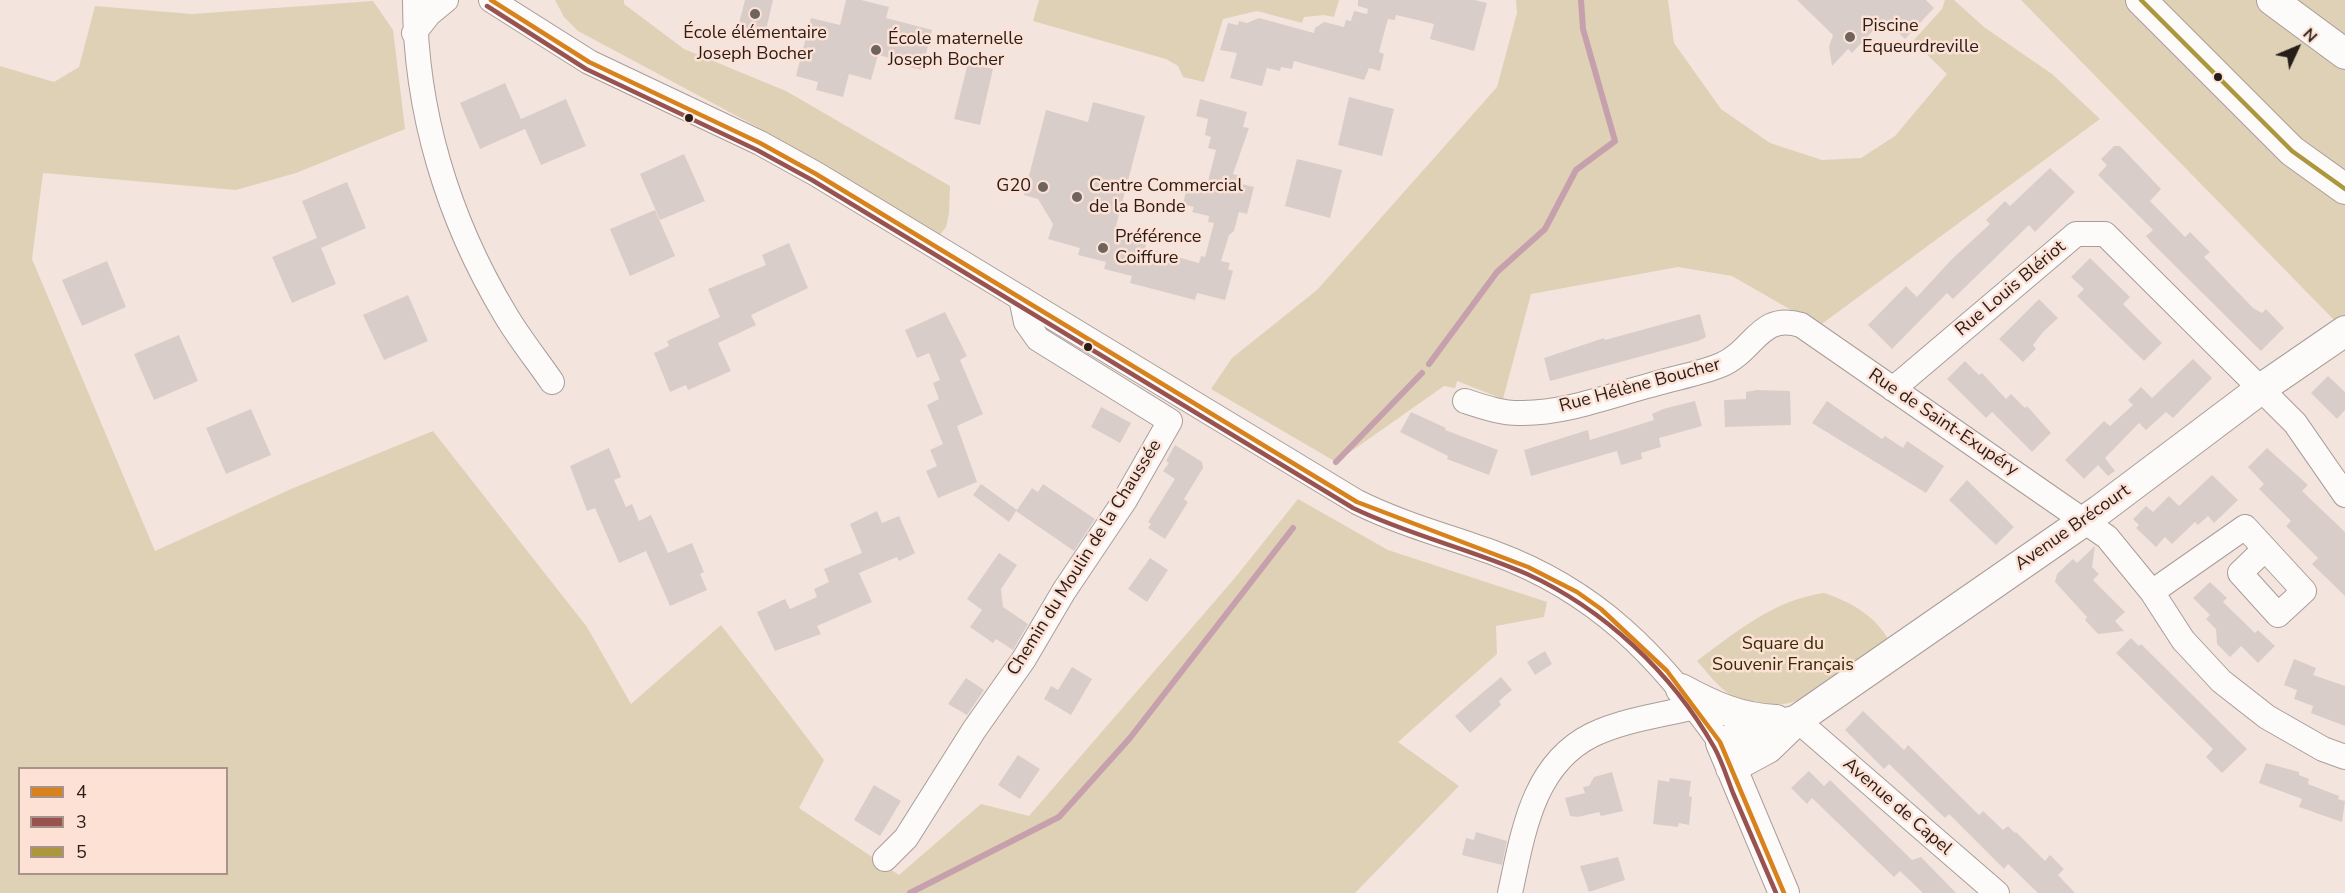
<!DOCTYPE html>
<html>
<head>
<meta charset="utf-8">
<style>
  body { margin:0 }
  #map { position:relative; width:2345px; height:893px; overflow:hidden; background:#f4e4de; font-family:"Nunito Sans",sans-serif }
  canvas { display:block }
  .legend { position:absolute; left:18px; top:767px; width:210px; height:108px; box-sizing:border-box; background:#fde1d5; border:2px solid #a7938a; margin:0; padding:8px 10px; list-style:none; font-size:18px; color:#271d19 }
  .legend li { display:flex; align-items:center; gap:12px; height:30px }
  .legend b { width:30px; border:2px solid #a7938a }
  .north { position:absolute; left:2267px; top:18px; width:60px; height:60px; -webkit-text-stroke:4px #fde1d5; paint-order:stroke; rotate:46deg; font-size:16px; font-weight:700; line-height:24px; text-align:center; color:#271d19 }
  .north::after { content:''; display:block; margin:auto; width:21px; height:27px; background:#271d19; clip-path:polygon(50% 0,100% 100%,50% 72%,0 100%) }
</style>
</head>
<body>
<div id="map">
<canvas width="2345" height="893"></canvas>
<ul class="legend">
<li><b style="height:8px;background:#d7821c"></b>4</li>
<li><b style="height:8px;background:#985350"></b>3</li>
<li><b style="height:8px;background:#ac973d"></b>5</li>
</ul>
<div class="north">N</div>
</div>
<script>
const ctx = document.querySelector('canvas').getContext('2d');
ctx.lineJoin = 'round';
function paint(path, color) {
  ctx.fillStyle = color;
  ctx.fill(path, 'evenodd');
}
function stroke(path, color, width, dash) {
  ctx.strokeStyle = color;
  ctx.lineWidth = width;
  ctx.lineCap = dash ? 'butt' : 'round';
  ctx.setLineDash(dash || []);
  ctx.stroke(path);
}
function label(font, color, halo, rows, align = 'center') {
  ctx.font = font + ' "Nunito Sans",sans-serif';
  ctx.lineWidth = 5;
  ctx.setLineDash([]);
  ctx.textBaseline = 'middle';
  ctx.strokeStyle = halo;
  ctx.fillStyle = color;
  for (const [text, x, y, turn = 0] of rows) {
    ctx.save();
    ctx.translate(x, y);
    ctx.rotate((+turn || 0) * Math.PI / 180);
    ctx.textAlign = isNaN(turn) ? turn : align;
    if (halo) ctx.strokeText(text, 0, 0);
    ctx.fillText(text, 0, 0);
    ctx.restore();
  }
}
const green = new Path2D(`
  M555,0H624V4L684,49L786,91L950,186L949,214L946,227L939,236L763,130L578,31L564,17Z
  M1039,0H1339L1334,17L1324,15L1304,17L1302,23L1257,11L1223,19L1204,82L1183,77L1178,66L1166,59L1033,21Z
  M1516,0H1668L1674,43L1721,109L1770,143L1822,160L1861,158L1895,136L1947,74L1913,41L1942,9L1945,0H1954L1984,27L2052,74L2100,119L1819,326L1732,276L1678,267L1531,294L1503,399L1457,381L1455,388L1444,386L1336,462L1211,389L1232,358L1317,290L1497,87L1517,13Z
  M2021,0H2345V331L2336,322Z
  M373,1L393,30L405,129L296,173L236,190L43,173L32,259L155,551L291,489L433,431L587,627L631,704L721,625L824,760L799,808L899,875L981,804L1029,816L1234,579L1298,499L1388,550L1547,602L1544,617L1496,626L1497,654L1398,742L1459,786L1355,893H0V66L54,82L79,67L95,6L192,14ZM20,768H226V874H20Z
  M1824,593C1851,602 1874,615 1889,640C1860,659 1832,684 1801,699C1780,709 1743,706 1725,691C1715,683 1706,671 1697,661C1737,631 1774,600 1824,593Z`);
const stream = new Path2D(`
  M1429,364L1497,272L1545,229L1576,170L1615,141L1583,29L1581,0
  M1336,462L1422,373
  M910,893L1059,817L1130,738L1293,528`);
const building = new Path2D(`
  M745,0H773L765,34L738,27Z
  M846,0H861L889,7L886,18L932,30L922,70L905,66L906,62L878,55L871,80L849,74L843,97L816,90L818,82L796,76L811,18L840,25Z
  M1358,0H1475L1487,3L1474,51L1430,39L1434,24L1396,15L1395,20L1388,19L1379,52L1384,54L1380,71L1369,68L1364,80L1294,61L1292,69L1281,67L1280,71L1267,68L1262,86L1230,78L1237,53L1220,50L1228,23L1238,25L1239,21L1247,23L1259,18L1314,33L1315,28L1324,22L1344,27L1346,20L1351,21L1354,11L1367,14L1368,9L1358,6Z
  M1797,0H1926L1934,8L1905,39L1884,19L1852,53L1848,49L1832,66L1829,47L1833,35Z
  M968,63L993,69L980,125L954,119Z
  M505,83L521,119L566,99L586,146L541,165L525,129L480,149L460,103Z
  M1349,97L1394,109L1382,156L1338,145Z
  M1200,99L1247,112L1243,127L1249,128L1233,174L1240,176L1238,183L1254,187L1247,214L1239,212L1234,231L1229,235L1221,261L1230,263L1228,269L1233,271L1225,300L1197,293L1195,300L1130,283L1132,276L1104,269L1106,262L1078,255L1080,248L1048,239L1053,224L1038,199L1024,195L1046,110L1088,122L1093,102L1145,116L1116,226L1121,227L1119,234L1147,241L1145,248L1199,263L1201,256L1205,257L1214,223L1208,222L1209,216L1192,212L1194,207L1183,204L1187,187L1198,190L1200,183L1207,185L1216,150L1208,148L1211,137L1205,135L1208,119L1196,116Z
  M2114,146H2120L2161,189L2150,201L2185,237L2190,232L2210,252L2204,257L2253,308L2262,313L2266,309L2284,328L2261,351L2152,243L2146,236L2153,230L2098,175L2107,165L2101,159Z
  M684,154L705,201L660,220L640,174Z
  M1297,159L1342,170L1330,218L1285,206Z
  M2050,168L2075,192L2035,232L2029,225L1953,299L1947,293L1892,349L1868,325L1906,286L1917,297L1952,259L1990,224L1986,220L2005,201L2010,206Z
  M347,182L366,228L321,248L302,201Z
  M655,210L675,256L630,276L610,229Z
  M317,238L336,284L292,303L272,257Z
  M789,243L808,288L751,315L756,325L718,343L731,371L688,390L686,385L670,392L654,353L669,346L667,341L720,317L708,289L766,265L762,255Z
  M2090,258L2130,297L2123,304L2162,343L2144,361L2077,296L2084,289L2071,277Z
  M107,261L126,307L82,326L62,280Z
  M408,295L428,341L384,360L363,315Z
  M2039,299L2058,318L2043,332L2033,345L2036,349L2023,362L1999,339Z
  M945,312L967,356L960,360L983,414L957,426L977,482L938,498L926,471L937,466L930,450L943,444L927,405L939,399L933,383L940,380L929,353L917,358L905,330Z
  M1700,314L1706,337L1698,341L1550,381L1544,358L1604,338L1605,340Z
  M179,335L198,381L154,400L134,354Z
  M2193,359L2212,378L2173,418L2166,412L2146,430L2139,423L2105,458L2115,471L2108,476L2098,465L2084,479L2065,460L2104,421L2110,426L2133,405L2128,400L2141,387L2152,398Z
  M1965,361L1979,375L1982,373L2006,399L2011,394L2025,408L2027,406L2051,433L2032,452L1992,412L1986,418L1947,379Z
  M2328,376L2345,392V410L2337,419L2311,393Z
  M1757,390L1790,391L1791,425L1725,427L1724,400L1746,399V392Z
  M1695,401L1702,426L1659,438L1661,447L1641,453L1642,459L1621,465L1617,451L1531,476L1524,450L1588,430L1590,440L1654,420L1652,414L1663,409Z
  M1827,401L1882,439L1885,436L1903,448L1907,441L1944,466L1926,493L1812,423Z
  M1101,407L1131,423L1120,443L1091,427Z
  M251,409L271,455L226,474L206,428Z
  M1411,412L1446,428L1445,430L1498,450L1489,475L1447,459L1448,456L1400,432Z
  M1175,445L1202,462L1203,468L1184,499L1188,502L1165,539L1148,528L1151,524L1148,522L1175,479L1163,471L1169,463L1166,461Z
  M609,448L621,477L614,480L626,507L632,504L639,521L651,515L668,553L692,543L704,572L700,574L707,590L670,606L646,551L619,563L595,508L587,511L570,466Z
  M2267,448L2308,485L2302,491L2345,532V596L2312,564L2318,558L2286,526L2291,521L2259,489L2264,484L2248,467Z
  M2212,475L2238,500L2214,523L2208,516L2198,525L2195,522L2172,544L2165,537L2156,547L2136,528L2139,525L2133,519L2146,506L2153,512L2169,496L2179,506Z
  M1967,480L2014,527L1996,545L1949,500Z
  M981,484L1017,510L1032,488L1038,492L1043,484L1095,519L1074,551L1016,511L1009,522L973,495Z
  M877,511L882,523L899,516L915,553L899,561L897,557L859,573L872,602L817,626L821,634L775,651L757,612L785,599L790,609L817,597L814,589L829,582L824,569L862,553L850,524Z
  M2095,546L2092,567L2099,574L2093,580L2125,612L2115,621L2124,631L2098,634L2085,620L2087,617L2055,582L2057,574L2073,559L2077,563Z
  M999,553L1017,565L1001,589L1003,607L1028,624L1013,650L996,639L993,643L970,627L982,610L967,599Z
  M1150,558L1168,570L1147,602L1128,589Z
  M2210,582L2227,598L2223,602L2255,633L2258,630L2275,646L2258,663L2241,646L2230,657L2217,644L2216,629L2206,619L2210,615L2193,598Z
  M2131,638L2139,646L2141,644L2247,749L2222,773L2206,757L2213,749L2116,653Z
  M1545,651L1552,664L1535,675L1527,662Z
  M2294,659L2316,668L2313,675L2345,686V726L2311,713L2313,706L2294,699L2297,690L2284,685Z
  M1072,667L1092,679L1071,715L1044,699L1051,686L1058,690Z
  M1501,677L1512,690L1499,701L1501,705L1470,733L1455,716Z
  M966,678L984,690L967,715L948,704Z
  M1863,711L1904,750L1908,745L1979,815L1983,811L2003,830L2008,826L2015,833L2016,832L2045,861L2050,855L2064,869L2058,875L2075,893H2038L2008,864L2004,869L1949,814L1945,818L1889,764L1884,769L1845,730Z
  M1018,755L1040,769L1020,799L998,785Z
  M2266,763L2299,772V775L2309,779L2308,784L2339,796L2338,799L2345,801L2342,822L2299,807L2302,799L2259,783Z
  M1809,771L1824,786L1830,780L1912,860L1921,857L1956,893H1923L1900,871L1894,877L1812,798L1807,804L1791,788Z
  M1612,772L1623,811L1601,816L1599,812L1578,817L1570,816L1565,798L1585,793L1583,787L1589,786L1594,777Z
  M1670,778L1691,781L1689,796L1692,797L1689,825L1679,823L1678,827L1653,824L1658,780L1669,782Z
  M874,785L901,801L880,836L854,820Z
  M1476,832L1507,841L1502,865L1462,855L1466,838L1474,840Z
  M1618,857L1625,880L1589,892L1580,866Z`);
const minor = new Path2D(`
  M415,0C415,111 448,219 505,314C519,338 537,360 552,382
  M491,0L589,62L760,143L816,174L1357,502C1401,524 1447,536 1494,553C1597,591 1659,656 1721,743
  M414,33L429,14L446,0
  M1893,389L2076,234H2105L2295,423L2345,495
  M1465,401C1483,407 1503,414 1523,413C1566,413 1609,396 1651,385C1674,378 1699,374 1721,365C1754,351 1760,312 1801,325L2107,537L2152,592L2183,640L2221,681L2267,717L2323,749L2345,757
  M2152,592L2245,527L2304,591L2278,615L2240,573L2265,549
  M1797,720L1997,893
  M885,859L906,838L974,730L1024,659L1064,591L1125,500L1170,421L1038,339L1026,322L1021,298
  M1510,893C1523,834 1532,765 1592,735C1623,720 1662,715 1695,707`);
const major = new Path2D(`
  M2141,0L2292,151L2345,189
  M2272,0L2345,54
  M1681,689C1712,706 1741,719 1776,720
  M1731,768L1768,748L1797,720L2100,510L2262,388L2345,331
  M1784,893L1721,743L1746,734L1794,721`);
const bus1 = new Path2D(`
  M491,0L589,62L760,143L816,174L1357,502L1528,567L1577,592L1601,609L1667,671L1720,742L1784,893`);
const bus2 = new Path2D(`
  M487,6L586,69L757,150L812,180L1353,508C1409,535 1470,549 1527,574C1604,609 1672,673 1714,747C1722,761 1727,778 1733,793C1747,826 1762,860 1776,893`);
const bus3 = new Path2D(`
  M2141,0L2292,151L2345,189`);
const markers = [
  [755,14,6,"#6f635e"],
  [1850,37,6,"#6f635e"],
  [876,50,6,"#6f635e"],
  [2218,77,5,"#271d19"],
  [689,118,5,"#271d19"],
  [1043,187,6,"#6f635e"],
  [1077,197,6,"#6f635e"],
  [1103,248,6,"#6f635e"],
  [1088,347,5,"#271d19"]
];
const poiNames = [
  ["Piscine",1862,27],
  ["Equeurdreville",1862,48],
  ["École élémentaire",755,34,"center"],
  ["Joseph Bocher",755,55,"center"],
  ["École maternelle",888,40],
  ["Joseph Bocher",888,61],
  ["G20",1031,187,"right"],
  ["Centre Commercial",1089,187],
  ["de la Bonde",1089,208],
  ["Préférence",1115,238],
  ["Coiffure",1115,259]
];
const streetNames = [
  ["Rue Louis Blériot",2011,289,-40],
  ["Rue Hélène Boucher",1640,386,-15],
  ["Rue de Saint-Exupéry",1943,423,34],
  ["Avenue Brécourt",2073,528,-35],
  ["Chemin du Moulin de la Chaussée",1085,558,-58],
  ["Avenue de Capel",1897,807,41]
];
const parkNames = [
  ["Square du",1783,645],
  ["Souvenir Français",1783,666]
];
paint(green, '#dfd1b5');
stroke(stream, '#c6a0ad', 6);
paint(building, '#d9cdca');
stroke(minor, '#a99d99', 26);
stroke(major, '#a99d99', 32);
stroke(minor, '#fdfbfa', 24);
stroke(major, '#fdfbfa', 30);
stroke(bus1, '#d7821c', 4.5);
stroke(bus2, '#985350', 4.5);
stroke(bus3, '#ac973d', 4.5);
for (const [x, y, r, color] of markers) {
  const dot = new Path2D();
  dot.arc(x, y, r, 0, 2 * Math.PI);
  ctx.fillStyle = color;
  ctx.fill(dot);
  stroke(dot, '#fde1d5', 2);
}
label('18px', '#271d19', '#fde1d5', poiNames, 'left');
label('18px', '#271d19', '#fde1d5', streetNames);
label('18px', '#362d05', '#fde1d5', parkNames);
</script>
</body>
</html>
